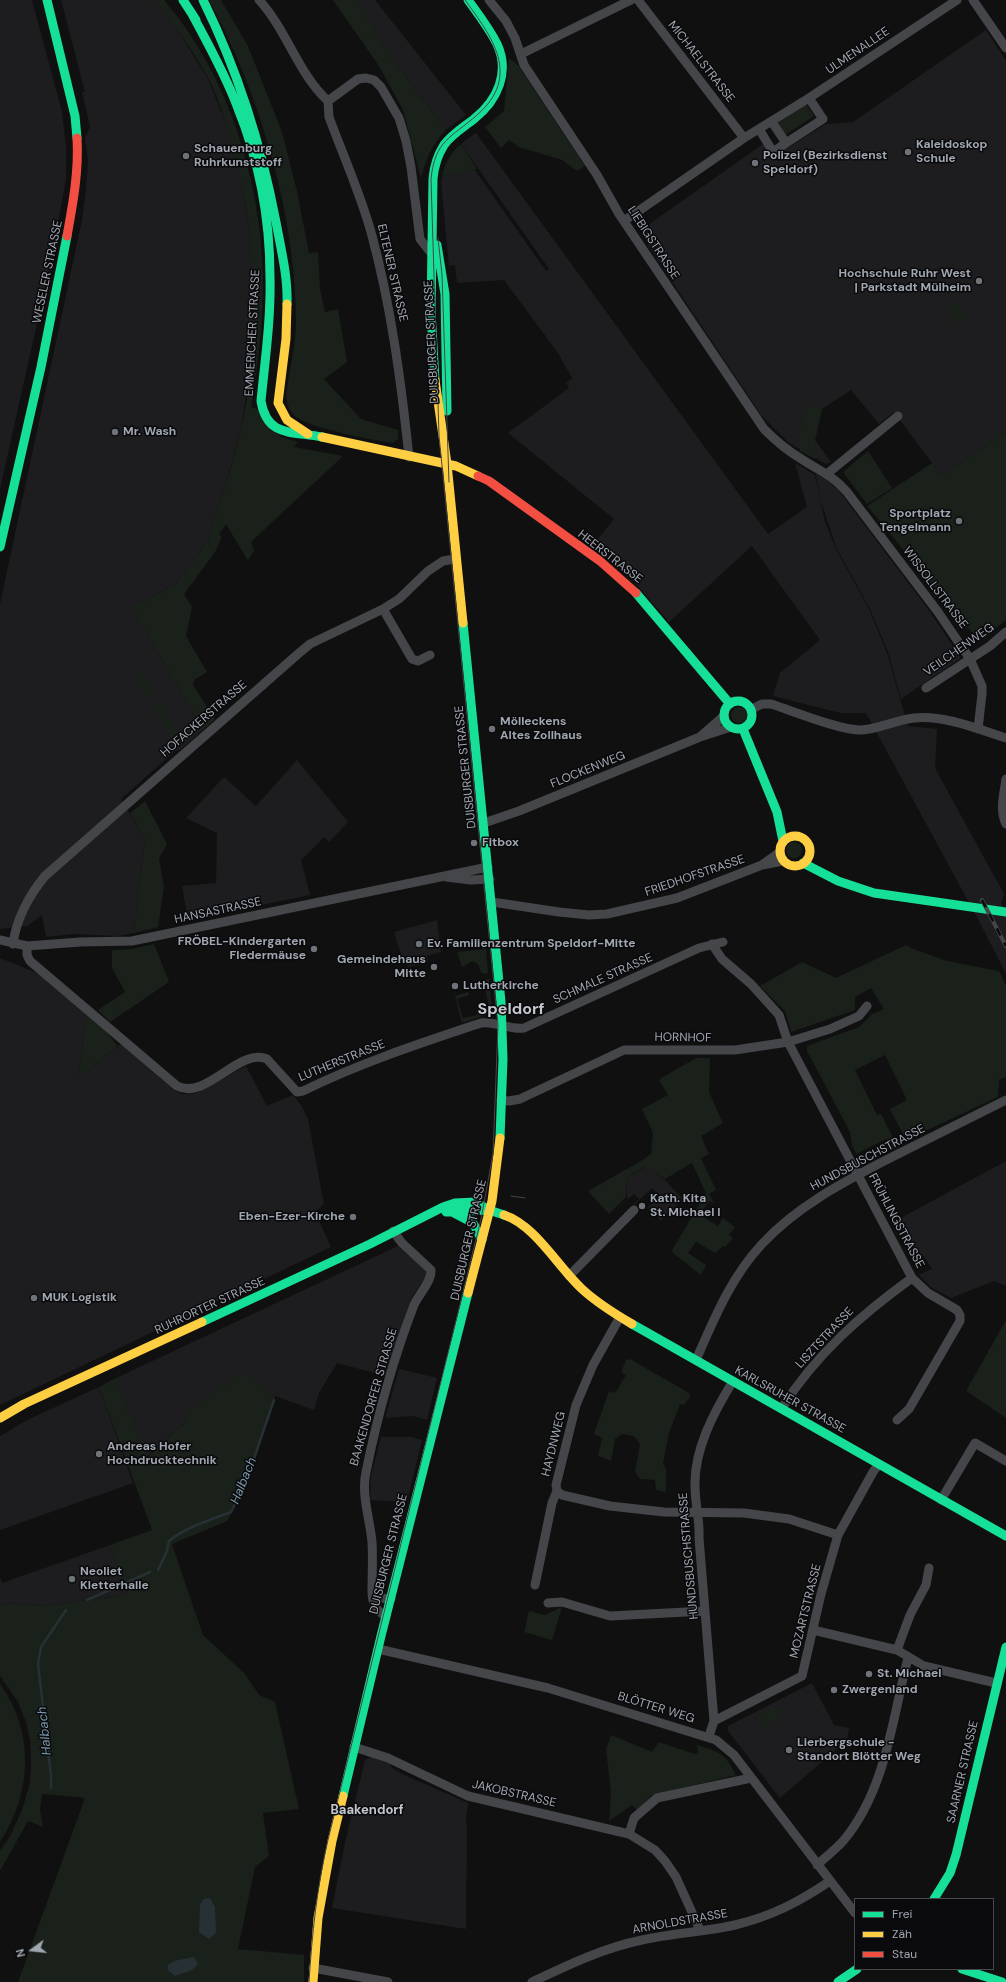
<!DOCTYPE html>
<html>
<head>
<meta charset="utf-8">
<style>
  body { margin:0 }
  #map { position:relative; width:1006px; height:1982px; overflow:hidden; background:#101010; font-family:"DM Sans",sans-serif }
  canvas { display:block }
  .legend { position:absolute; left:854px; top:1898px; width:140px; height:72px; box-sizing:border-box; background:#0a0a0c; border:1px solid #46494e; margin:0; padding:5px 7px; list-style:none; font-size:12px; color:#a1a7b1 }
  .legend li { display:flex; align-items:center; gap:8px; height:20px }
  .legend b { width:20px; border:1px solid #46494e }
  .north { position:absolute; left:12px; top:1930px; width:40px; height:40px; -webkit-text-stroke:3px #0a0a0c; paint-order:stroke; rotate:255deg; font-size:11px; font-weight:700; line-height:16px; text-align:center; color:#a1a7b1 }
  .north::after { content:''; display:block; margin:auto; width:14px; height:18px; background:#a1a7b1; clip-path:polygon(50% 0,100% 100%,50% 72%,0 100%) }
</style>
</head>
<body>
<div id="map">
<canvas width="1006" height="1982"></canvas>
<ul class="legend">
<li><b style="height:5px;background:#16e098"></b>Frei</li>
<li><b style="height:5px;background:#ffcf43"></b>Zäh</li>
<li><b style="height:5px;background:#f24e42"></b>Stau</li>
</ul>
<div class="north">N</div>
</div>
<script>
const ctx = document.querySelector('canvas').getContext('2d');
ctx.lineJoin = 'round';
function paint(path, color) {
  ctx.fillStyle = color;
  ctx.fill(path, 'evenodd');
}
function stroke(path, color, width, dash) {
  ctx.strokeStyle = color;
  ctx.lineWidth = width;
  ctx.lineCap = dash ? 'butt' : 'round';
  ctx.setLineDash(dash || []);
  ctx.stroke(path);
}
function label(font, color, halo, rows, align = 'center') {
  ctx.font = font + ' "DM Sans",sans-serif';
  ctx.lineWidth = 3;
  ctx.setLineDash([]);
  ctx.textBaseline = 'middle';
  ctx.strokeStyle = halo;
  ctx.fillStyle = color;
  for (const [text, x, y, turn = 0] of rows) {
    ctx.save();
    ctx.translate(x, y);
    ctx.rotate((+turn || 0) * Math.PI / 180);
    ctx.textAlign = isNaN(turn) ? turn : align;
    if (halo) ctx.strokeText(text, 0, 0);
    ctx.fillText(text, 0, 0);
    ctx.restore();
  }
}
const built = new Path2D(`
  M0,0H32L62,112L66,147V179L51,261L0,489Z
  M61,0H155L177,29L208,79L227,126L242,185L253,253L255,310L251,366L240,434L219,507L215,516L208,541L177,583L132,608L203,730L180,750L175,751L121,799L145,839L134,933L119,936L73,934L46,937L42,915L27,926L0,929V604L82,220L86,189L88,161L85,138L90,127L82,92H85Z
  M348,0H375L466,115L446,130L392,58L366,19Z
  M986,30L1006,61V433L941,475L894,412L879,424L851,390L822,409L815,440L831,462L826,464L789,443L761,415L649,247L641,230L763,144L773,157L826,124L853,122Z
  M476,133L768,534L807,507L795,463L815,475L820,498L816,474L827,480L839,491L928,609L961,658L901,699L888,652L870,609L837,549L820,499L825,522L837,551L869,609L887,653L908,726L937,729L935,768L1004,894L1001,903L1006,913V974L979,921L866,713H841L773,696L780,673L820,640L752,546L669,622L597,540L614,519L508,433L569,388L566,383L572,378L558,353L504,280L457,283L455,265L449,266L441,182L442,176L474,169L546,271L549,269L461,144Z
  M297,760L348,822L329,842L324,837L301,860L310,895L188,920L182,886L216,883L217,833L186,818L224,777L256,806Z
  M437,920L441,952L427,956L428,962L408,967L406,960L403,961L394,932Z
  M0,958L42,975L87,1015L78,1078L122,1043L175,1091L183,1094H194L246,1066L267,1106L293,1095L301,1105L308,1119L324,1204L315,1212L331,1247L0,1405Z
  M1006,1161V1286L994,1281L951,1298L932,1288L919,1275L932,1269L924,1256L918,1259L897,1220Z
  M646,1166L665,1180L681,1197L674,1210L668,1216L665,1215L661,1221L648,1207L660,1196L652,1188L634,1205L633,1204L639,1199L634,1194L628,1199L627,1197L626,1179Z
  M398,1246L428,1273L411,1299L386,1376L337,1363L319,1393L314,1410L275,1396L247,1375L189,1419L146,1457L116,1378Z
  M399,1369L437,1378L427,1420L413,1416L385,1418Z
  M99,1387L133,1483L0,1530V1436L27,1420Z
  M381,1437H411L422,1440L407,1502L370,1500L371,1476Z
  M110,1545L127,1593L118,1596L42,1606L8,1603L0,1606V1577L2,1583Z
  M812,1683L834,1725L849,1728L847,1740L780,1798L728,1731V1726Z
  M371,1757L390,1763L392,1768L402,1774L468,1803L466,1817L467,1827L466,1929L332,1908L346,1838L365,1760Z`);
const green = new Path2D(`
  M155,0H164C228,75 260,176 263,275C264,319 258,363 251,407L258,409L281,437L298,442L294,447L343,456L251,542L254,550L248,561L226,524L219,534L222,537L215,552L184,594L192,607L186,636L207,672L194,680L193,685L215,719L203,730L132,608L177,583L208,541L215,516L219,507C226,483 234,458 240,434C261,343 259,247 235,158C228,131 221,102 208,78C193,50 174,25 155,0Z
  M209,0H221L248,46L282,132L297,191L309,253L318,252L320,289L325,312L338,309L347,362L324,379L361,419L398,430V439L393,443C373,440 306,428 294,415C288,409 287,403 286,395C289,371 296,344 296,320C295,212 260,95 209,0Z
  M333,0H357L372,21L367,20L392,58L446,130C431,146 427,157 421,178L403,110L379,66Z
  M509,58L518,65L585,166L577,171L562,160L519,147L509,140L501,148L485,127L504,111Z
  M806,104L814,116L784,136L776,124Z
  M461,144L477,169L442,176C445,163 450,153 461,144Z
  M956,301L968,319L958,326L946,308Z
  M806,405L822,409L815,440V459L800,451L799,434Z
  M1006,433V620L979,641L867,506L932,463L941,475Z
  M868,451L892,488L867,504L843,472Z
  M141,671L155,694L147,699L134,676Z
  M160,702L182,739L175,744L152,707Z
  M731 715a8 8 0 1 1 16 0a8 8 0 1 1-16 0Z
  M145,801L167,844L159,858L164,886L158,927L134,933L145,839L130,813Z
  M786 850a8 8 0 1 1 16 0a8 8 0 1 1-16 0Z
  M154,944L169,982L110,1022L98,1010L125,992L112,968V950L132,949Z
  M906,945L911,948L947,961L999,971L1006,985V1077L999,1080L998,1097L906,1140L890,1109L907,1100L885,1055L855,1070L877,1115L881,1114L898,1148L892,1150L886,1139L856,1154L852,1145L850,1132L807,1051V1046L859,1027L872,1014L884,1009L871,988L855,997V1010L791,1032L785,1011L760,986L802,962L836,978Z
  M486,949L488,973L484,974L481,972L478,964L473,961L462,967L457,952Z
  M489,979L492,1010L490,1012L484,984V980Z
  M468,992L469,995L457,999L463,1018L477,1015L476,1009L485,1010L486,1015L462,1023L455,996Z
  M87,1015L104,1029L118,1046L78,1078Z
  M696,1058H710L709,1092L723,1123L701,1136L709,1154L701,1158L716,1190L709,1194L715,1204L709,1201L700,1215L718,1226L723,1218L735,1227L729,1235L733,1238L725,1247L723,1246L715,1253L696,1242L688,1253L706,1265L701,1275L673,1253L672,1250L706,1193L692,1163L665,1179L645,1166L626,1179V1197L609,1214L588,1191L641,1161L651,1154L653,1133L642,1109L668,1095L659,1080L663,1077Z
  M1006,1320V1418L966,1391Z
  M630,1359L689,1393L690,1397L684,1405L680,1404L669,1433L663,1463L666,1470V1492L656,1490L655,1480L640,1479L635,1472L640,1444L634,1436L622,1434L615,1439L611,1461L598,1456L602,1438L594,1434L609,1391L615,1393L626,1375L621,1372L626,1360Z
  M247,1374L275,1396L247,1485L227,1521L172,1544L203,1635L245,1674L259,1695L275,1702L299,1809L263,1813L269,1856L255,1867L238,1949L304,1955V1982H18L85,1798L42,1794L40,1810L43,1827L28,1821L0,1871V1851L10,1836L22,1810L30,1783L31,1765L30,1741L26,1722L18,1702L0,1676V1606L8,1603L42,1606L118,1596L127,1593L110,1545L152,1530L99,1387L116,1378L147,1457L189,1419L187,1412L238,1375Z
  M562,1607L552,1640L524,1632L529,1611L545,1615Z
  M0,1684C35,1732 32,1793 0,1842Z
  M776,1705L783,1717L763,1728L757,1716Z
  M611,1735L652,1752L659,1742L695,1754L698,1753L697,1745C720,1752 725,1753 736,1775L651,1796L637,1810L632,1805L609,1821L611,1794L606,1749Z`);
const water = new Path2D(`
  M210,1898L215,1907L216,1933L209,1939L199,1932L200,1904L204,1899Z
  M192,1957L195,1958L198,1964L192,1970L175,1976L168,1970V1965C175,1959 183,1960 192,1957Z`);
const stream = new Path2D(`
  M158,1570L167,1551L169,1541C186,1527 210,1520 231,1512L246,1482L274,1400
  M87,1600L150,1572
  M51,1788V1775L38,1664L41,1647L66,1610`);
const street = new Path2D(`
  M259,0C287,30 298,74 328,101
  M489,0L506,21L515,38L524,65L597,175L619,214L764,429C775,440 786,450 800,458C819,471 830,473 847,492L938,612L970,659L982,686V694L978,729
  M638,0L744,138
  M973,0L1006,48
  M521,54L631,0
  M759,129L773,152L786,143L772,122
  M786,143L823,119L809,98
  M624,221L744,138L809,98L957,0
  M409,457C401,381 391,305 371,232C360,193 343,155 329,117L328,101L358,79L366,78L374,80L381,87L399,118L406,141L411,167L420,239L431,253
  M828,473L898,416
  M383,609L412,659L418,661L430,655
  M926,688L990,646L1006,632
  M752,709L762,704H771C793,711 839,730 861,730C879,729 896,720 914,718C945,715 978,729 1006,738
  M701,736L724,716
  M1006,779C1004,794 999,810 1006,824
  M484,823L519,811L700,737L731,727
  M762,865L780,852
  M446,877L471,880L490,879
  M492,902L559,912L589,915L607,914L677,898L762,865L783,861
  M0,940L27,946L80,942L132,941L488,867
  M13,944C16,919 30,894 45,876L298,654L310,644L383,609L399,599L428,571L443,561L455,559
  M712,944L722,959L751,984L779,1015L788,1042L912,1278L928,1293L957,1310L960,1315V1321L909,1409L897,1420
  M27,946V955L30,961L177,1086C206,1101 239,1047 267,1059L297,1092L303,1091C360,1063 421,1043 481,1023C497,1021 509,1030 524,1028L699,948L723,942
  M501,1100L509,1101L520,1099L624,1050H735L788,1042L830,1029L859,1016L867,1006
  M569,1276L634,1210
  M696,1360C714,1319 731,1277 762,1244C798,1205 846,1181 892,1157C930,1138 968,1119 1006,1100
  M782,1408C815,1355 862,1314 912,1278
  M557,1491L562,1495L610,1506L664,1512L744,1513L789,1519L838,1535
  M941,1500L975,1443L1006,1461
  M535,1585L552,1503L557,1491L556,1485L576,1405L593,1365L620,1317
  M372,1591C372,1602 375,1611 386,1616
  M391,1599L379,1598L372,1591C372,1574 373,1558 372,1542C370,1519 361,1495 366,1472C377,1418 394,1357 414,1305C419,1294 432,1281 431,1270L402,1243L393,1231
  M548,1603L562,1602L610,1616L705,1611
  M813,1630L897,1650L924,1666L996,1683
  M378,1649L548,1688L716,1740L734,1755L855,1913
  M897,1650L910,1615L926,1585L929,1568
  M714,1721L802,1676L821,1594L838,1535L873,1472L879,1464
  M709,1736L714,1721L699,1538C700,1520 695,1504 695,1486C694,1449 714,1412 733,1381
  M354,1747L388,1758L468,1796L629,1834L655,1850L665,1861L676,1877L700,1930
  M629,1834L634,1818L657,1798L751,1778
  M817,1865C826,1857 836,1849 844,1840C886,1789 892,1720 908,1658
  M313,1968L388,1982
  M532,1982C568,1965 603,1948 642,1940C672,1933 704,1932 735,1925C772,1916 799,1902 830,1881`);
const fast = new Path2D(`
  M47,0L75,116L77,138
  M183,0L196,20
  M203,0C238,71 261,144 276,222C281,249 288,277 287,304
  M192,14C208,44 225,74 237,106C259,160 270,220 270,277C271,319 265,360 261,401C267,438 293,431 322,437
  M437,245L445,294L447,411
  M435,380L431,312L433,179C434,167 437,156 444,145C452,134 464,127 474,119C498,100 510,72 497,44C489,28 478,14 468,0
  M0,547L41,367L67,236
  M636,593L730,704
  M463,623L501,1002L503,1059L500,1138
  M724 715a14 14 0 1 1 28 0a14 14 0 1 1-28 0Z
  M743,729L777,812L783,841
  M803,863L838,881L874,893L1006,912
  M446,1212L488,1210
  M454,1213L473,1223L482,1240
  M202,1322L370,1244L443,1207L455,1203L475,1202L489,1210L504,1215
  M632,1324L1006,1536
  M343,1796L381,1636L468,1293
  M934,1899L950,1873L956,1855L1006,1647
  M962,1969L1002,1982
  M838,1982L857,1969`);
const slow = new Path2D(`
  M287,304L286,339L278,403L287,420L308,434
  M435,380L447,464L463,623
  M322,437L456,466L478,476
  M780 851a15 15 0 1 1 30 0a15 15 0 1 1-30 0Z
  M504,1215C535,1225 558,1267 582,1289C596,1302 615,1314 632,1324
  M468,1293L492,1201L500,1138
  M0,1418L24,1404L202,1322
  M313,1982L318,1918L332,1841L343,1796`);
const jam = new Path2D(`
  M67,236C73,203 79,171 77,138
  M478,476L489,481L600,561L636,593`);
const tram = new Path2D(`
  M438,238L442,275L449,482
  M511,1196L525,1198
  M309,1982C312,1934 317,1887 328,1840L481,1219L493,1154L498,1025L439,436L431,179C435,140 451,138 477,115C522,76 492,37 465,0`);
const rail = new Path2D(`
  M982,900L1006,946`);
const markers = [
  [908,152,4,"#6e7279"],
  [186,156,4,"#6e7279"],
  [755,163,4,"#6e7279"],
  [979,281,4,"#6e7279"],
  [115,432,4,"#6e7279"],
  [959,521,4,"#6e7279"],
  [492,729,4,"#6e7279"],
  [474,843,4,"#6e7279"],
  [419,944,4,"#6e7279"],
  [314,949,4,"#6e7279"],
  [434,967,4,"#6e7279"],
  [455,986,4,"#6e7279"],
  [642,1206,4,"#6e7279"],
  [353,1217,4,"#6e7279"],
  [34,1298,4,"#6e7279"],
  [99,1454,4,"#6e7279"],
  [72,1579,4,"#6e7279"],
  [869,1674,4,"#6e7279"],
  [834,1690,4,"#6e7279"],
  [789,1750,4,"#6e7279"]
];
const streetNames = [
  ["ULMENALLEE",858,51,-34],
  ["MICHAELSTRASSE",701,62,52],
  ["LIEBIGSTRASSE",653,243,57],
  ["WESELER STRASSE",48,272,-78],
  ["ELTENER STRASSE",392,273,77],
  ["EMMERICHER STRASSE",253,333,-87],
  ["DUISBURGER STRASSE",432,342,-93],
  ["HEERSTRASSE",610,557,38],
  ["WISSOLLSTRASSE",935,588,53],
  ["VEILCHENWEG",959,650,-35],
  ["HOFACKERSTRASSE",204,719,-41],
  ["DUISBURGER STRASSE",466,767,-96],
  ["FLOCKENWEG",588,770,-22],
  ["FRIEDHOFSTRASSE",695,876,-19],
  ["HANSASTRASSE",218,911,-12],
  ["SCHMALE STRASSE",603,979,-24],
  ["HORNHOF",683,1038,1],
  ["LUTHERSTRASSE",342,1061,-22],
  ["HUNDSBUSCHSTRASSE",868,1158,-28],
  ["FRÜHLINGSTRASSE",896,1221,62],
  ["DUISBURGER STRASSE",469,1240,-77],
  ["RUHRORTER STRASSE",210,1306,-25],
  ["LISZTSTRASSE",825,1338,-47],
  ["BAAKENDORFER STRASSE",374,1397,-74],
  ["KARLSRUHER STRASSE",790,1400,29],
  ["HAYDNWEG",554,1444,-76],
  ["DUISBURGER STRASSE",389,1554,-76],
  ["HUNDSBUSCHSTRASSE",689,1556,-95],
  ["MOZARTSTRASSE",806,1611,-76],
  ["BLÖTTER WEG",656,1708,17],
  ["SAARNER STRASSE",963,1772,-77],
  ["JAKOBSTRASSE",514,1794,13],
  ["ARNOLDSTRASSE",680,1922,-10]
];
const poiNames = [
  ["Kaleidoskop",916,145],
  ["Schule",916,159],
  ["Schauenburg",194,149],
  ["Ruhrkunststoff",194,163],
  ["Polizei (Bezirksdienst",763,156],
  ["Speldorf)",763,170],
  ["Hochschule Ruhr West",971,274,"right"],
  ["| Parkstadt Mülheim",971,288,"right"],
  ["Mr. Wash",123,432],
  ["Sportplatz",951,514,"right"],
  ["Tengelmann",951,528,"right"],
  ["Mölleckens",500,722],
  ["Altes Zollhaus",500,736],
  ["Fitbox",482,843],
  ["FRÖBEL-Kindergarten",306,942,"right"],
  ["Fledermäuse",306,956,"right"],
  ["Ev. Familienzentrum Speldorf-Mitte",427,944],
  ["Gemeindehaus",426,960,"right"],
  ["Mitte",426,974,"right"],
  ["Lutherkirche",463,986],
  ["Kath. Kita",650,1199],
  ["St. Michael I",650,1213],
  ["Eben-Ezer-Kirche",345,1217,"right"],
  ["MUK Logistik",42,1298],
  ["Andreas Hofer",107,1447],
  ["Hochdrucktechnik",107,1461],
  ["Neoliet",80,1572],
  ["Kletterhalle",80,1586],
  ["St. Michael",877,1674],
  ["Zwergenland",842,1690],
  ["Lierbergschule -",797,1743],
  ["Standort Blötter Weg",797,1757]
];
const waterNames = [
  ["Halbach",244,1481,-68],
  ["Halbach",45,1731,-96]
];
const neighbourhoodNames = [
  ["Baakendorf",367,1811]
];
const districtNames = [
  ["Speldorf",511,1010]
];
paint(built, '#1d1d1f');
paint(green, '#1a201a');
paint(water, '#273034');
stroke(stream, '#273034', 2.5);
stroke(street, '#444649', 9);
stroke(fast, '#16e098', 9);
stroke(slow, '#ffcf43', 9);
stroke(jam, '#f24e42', 9);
stroke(tram, '#454648', 1);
stroke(rail, '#454648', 4);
stroke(rail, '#0a0a0c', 2.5, [8]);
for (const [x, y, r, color] of markers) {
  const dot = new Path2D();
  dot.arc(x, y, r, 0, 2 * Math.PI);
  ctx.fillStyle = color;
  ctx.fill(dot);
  stroke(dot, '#0a0a0c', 1.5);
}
label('12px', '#a1a7b1', '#0a0a0c', streetNames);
label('bold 12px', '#a1a7b1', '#0a0a0c', poiNames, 'left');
label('italic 13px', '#7898ac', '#0a0a0c', waterNames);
label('bold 13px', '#c2c6cd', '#0a0a0c', neighbourhoodNames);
label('bold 16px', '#c2c6cd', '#0a0a0c', districtNames);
</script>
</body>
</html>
